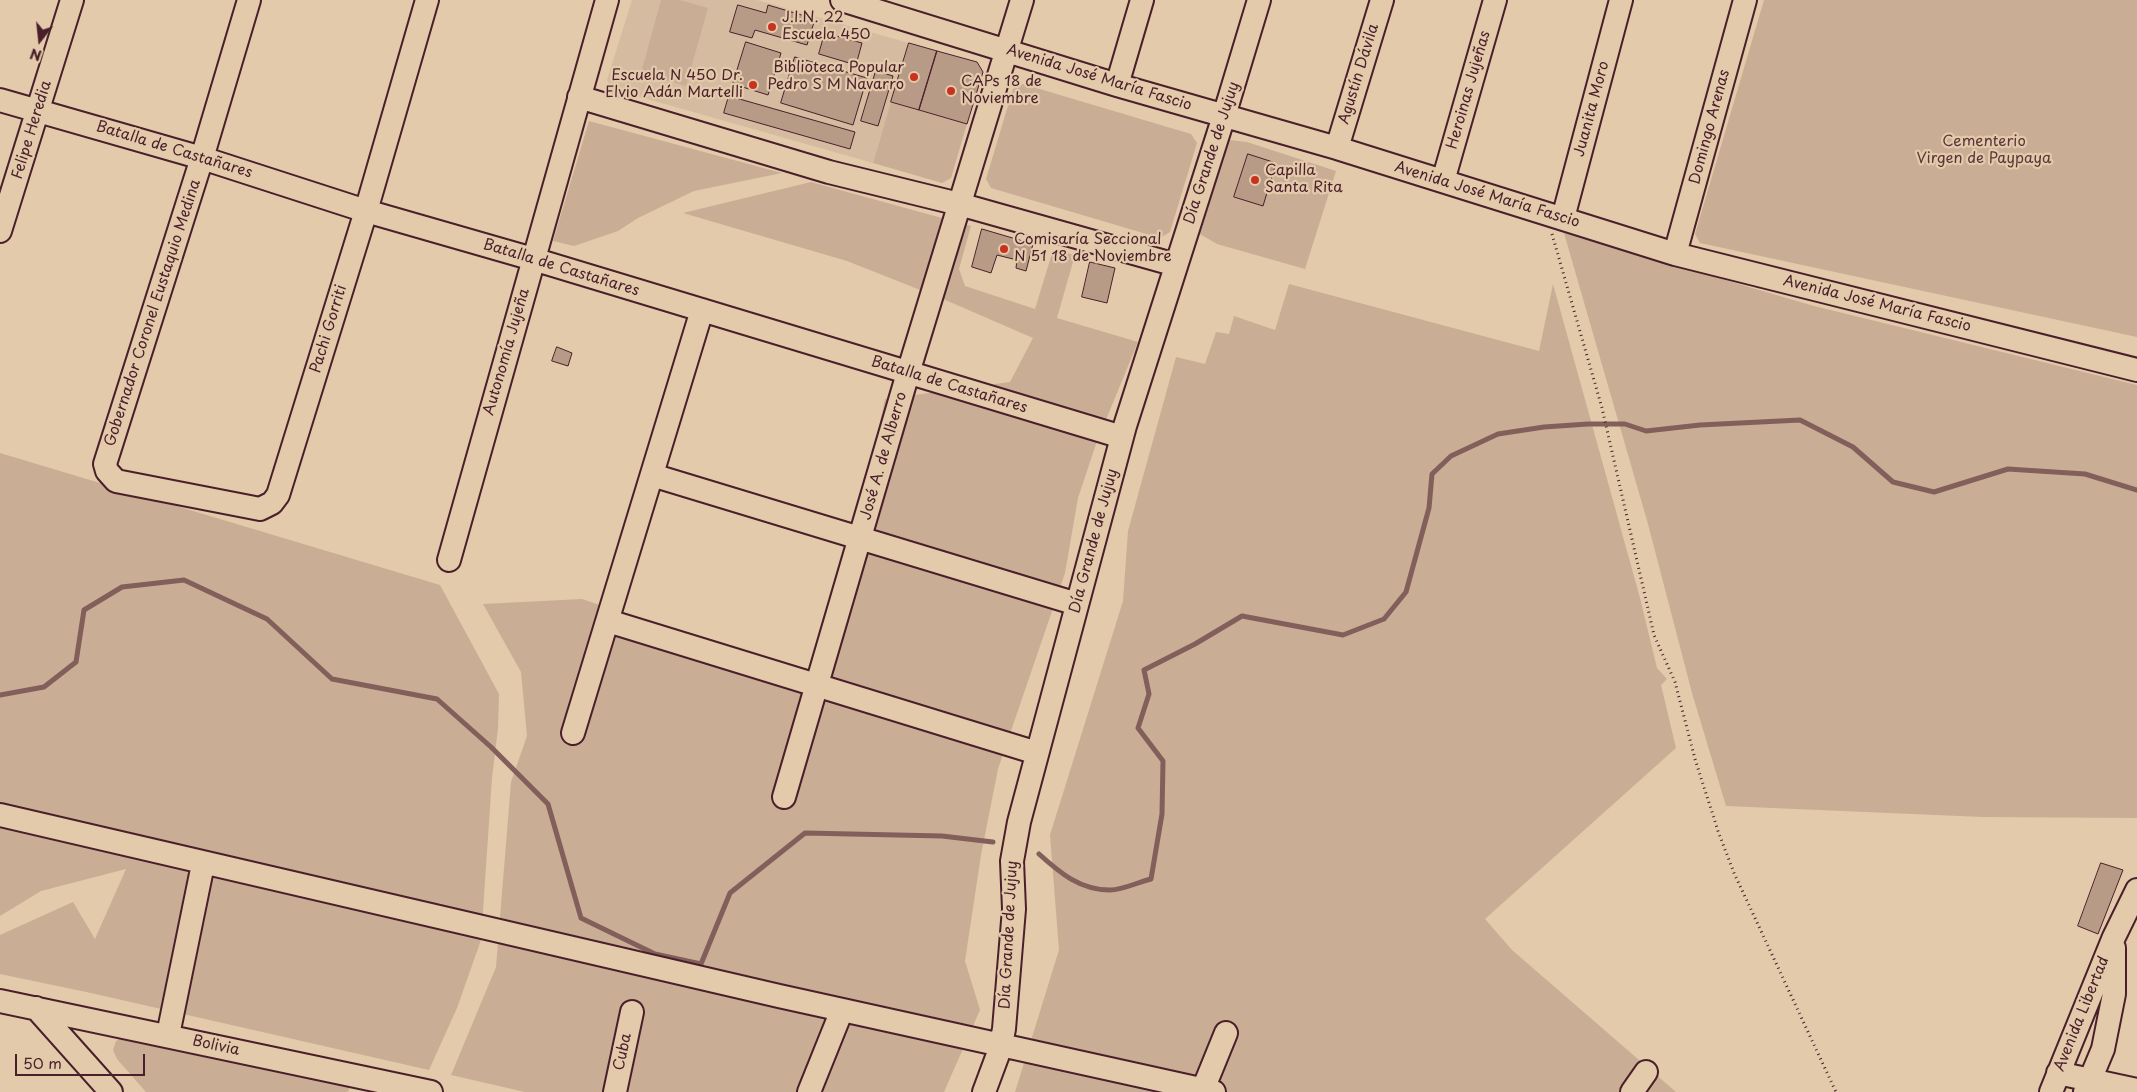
<!DOCTYPE html>
<html>
<head>
<meta charset="utf-8">
<style>
  body { margin:0 }
  #map { position:relative; width:2137px; height:1092px; overflow:hidden; background:#e2caaa; font-family:"Playpen Sans",sans-serif }
  canvas { display:block }
  .north { position:absolute; left:15px; top:15px; width:50px; height:50px; -webkit-text-stroke:4px #e2caaa; paint-order:stroke; rotate:196deg; font-size:14px; font-weight:700; line-height:20px; text-align:center; color:#4a1f2b }
  .north::after { content:''; display:block; margin:auto; width:18px; height:22px; background:#4a1f2b; clip-path:polygon(50% 0,100% 100%,50% 72%,0 100%) }
  .scale { position:absolute; left:15px; top:1054px; width:130px; height:22px; box-sizing:border-box; border:2px solid #4a1f2b; border-top:0; padding-left:6px; font-size:15px; line-height:18px; white-space:nowrap; color:#4a1f2b; -webkit-text-stroke:4px #e2caaa; paint-order:stroke }
</style>
</head>
<body>
<div id="map">
<canvas width="2137" height="1092"></canvas>
<div class="north">N</div>
<div class="scale">50 m</div>
</div>
<script>
const ctx = document.querySelector('canvas').getContext('2d');
ctx.lineJoin = 'round';
function paint(path, color) {
  ctx.fillStyle = color;
  ctx.fill(path, 'evenodd');
}
function stroke(path, color, width, dash) {
  ctx.strokeStyle = color;
  ctx.lineWidth = width;
  ctx.lineCap = dash ? 'butt' : 'round';
  ctx.setLineDash(dash || []);
  ctx.stroke(path);
}
function label(font, color, halo, rows, align = 'center') {
  ctx.font = font + ' "Playpen Sans",sans-serif';
  ctx.lineWidth = 4.5;
  ctx.setLineDash([]);
  ctx.textBaseline = 'middle';
  ctx.strokeStyle = halo;
  ctx.fillStyle = color;
  for (const [text, x, y, turn = 0] of rows) {
    ctx.save();
    ctx.translate(x, y);
    ctx.rotate((+turn || 0) * Math.PI / 180);
    ctx.textAlign = isNaN(turn) ? turn : align;
    if (halo) ctx.strokeText(text, 0, 0);
    ctx.fillText(text, 0, 0);
    ctx.restore();
  }
}
const built = new Path2D(`
  M632,0H757L909,43L873,163L612,89L607,80Z`);
const green = new Path2D(`
  M661,0H680L708,8L686,86L641,73Z
  M1764,0H2137V337L1700,243L1695,234Z
  M1023,84L1191,134L1197,143L1170,232L1160,238L991,188L986,179L1013,89Z
  M891,102L967,124L951,178L942,183L873,163Z
  M589,121L782,173L694,191L638,218L618,231L574,246L553,241Z
  M1229,140L1247,142L1336,171L1305,269L1217,244L1200,234Z
  M811,182L971,226L959,269L965,286L1035,309L1053,250L1075,255L1057,318L1138,342L1096,444L1078,498L1065,573L998,769L981,855L965,961L980,1010L944,1092H525L451,1075L496,967L511,782L527,736L521,672L483,604L582,599L824,681L885,399L1010,382L1033,338L943,299L847,261L683,213Z
  M1564,233L1814,306L2137,385V818L1982,817L1726,806L1692,693L1648,524Z
  M1289,284L1539,351L1553,284L1640,598L1657,668L1667,679L1661,685L1676,748L1485,919L1512,950L1676,1092H1015L1059,950L1050,835L1123,601L1128,531L1176,357L1205,364L1216,332L1229,334L1234,316L1275,330Z
  M0,453L440,585L499,694L498,728L492,778L481,940L457,1008L429,1070L91,993L0,974V935L73,902L95,939L126,869L41,891L0,916Z
  M125,1036L350,1087L348,1092H146L117,1059L113,1050L116,1041Z`);
const stream = new Path2D(`
  M0,695L44,687L76,662L84,610L122,587L184,580L267,619L332,679L437,699L491,747L548,804L581,918L655,954L701,964L730,893L805,833L942,836L993,842
  M1039,854C1060,873 1080,890 1110,890C1123,890 1138,882 1151,879L1162,814L1163,761L1138,728L1149,694L1144,670L1195,644L1242,616L1343,635L1384,619L1406,592L1429,508L1432,474L1451,456L1498,434L1544,427L1588,424H1625L1646,431L1700,425L1800,420L1853,447L1893,482L1934,492L2008,469L2085,474L2137,490`);
const building = new Path2D(`
  M738,5L766,13L768,5L815,19L807,45L755,30L752,38L730,32Z
  M825,33L862,43L856,65L819,54Z
  M746,42L781,53L768,95L733,84Z
  M909,43L937,51L919,110L891,102Z
  M937,51L977,62L983,72L967,124L919,110Z
  M795,57L867,78L853,125L781,103Z
  M876,71L893,76L878,126L861,121Z
  M729,96L855,132L850,149L724,113Z
  M1248,154L1276,163L1263,206L1234,197Z
  M982,229L1033,244L1026,271L1016,268L1017,260L997,255L991,273L972,267Z
  M1090,262L1115,268L1107,303L1082,297Z
  M557,347L572,353L568,366L552,361Z
  M2101,863L2123,870L2098,934L2078,926Z`);
const path = new Path2D(`
  M1552,234L1602,408L1654,635L1675,682L1695,759L1718,831L1734,873L1836,1092`);
const minor = new Path2D(`
  M249,0L202,158L105,464L107,471L116,481L260,509L272,503L278,495L366,211L427,0
  M842,0L1117,85L1337,148L1675,254L2137,370
  M1117,85L1142,0
  M579,97L829,172L959,204L1176,265
  M0,100L202,158L366,211L533,259L1122,437
  M1337,148L1382,0
  M1443,181L1495,0
  M1563,218L1621,0
  M0,231L72,0
  M1675,254L1745,0
  M652,475L1077,604
  M449,560L607,0
  M608,621L1037,753
  M573,733L702,310
  M784,797L908,373L1022,0
  M0,815L779,996L1214,1092
  M0,1001L431,1092
  M36,1008L111,1092
  M168,1035L202,869
  M2058,1073L2137,1090
  M615,1092L632,1012
  M809,1092L842,1010
  M984,1092L1000,1049L1004,1029L1014,909L1012,861L1019,822L1125,426L1224,116L1259,0
  M1202,1092L1226,1033
  M1632,1092L1646,1072
  M2051,1092L2114,937L2137,890
  M2085,1092L2103,1049L2114,994V948`);
const markers = [
  [772,27,5,"#c8321e"],
  [914,77,5,"#c8321e"],
  [753,85,5,"#c8321e"],
  [951,91,5,"#c8321e"],
  [1255,180,5,"#c8321e"],
  [1004,249,5,"#c8321e"]
];
const poiNames = [
  ["J.I.N. 22",782,18],
  ["Escuela 450",782,35],
  ["Biblioteca Popular",904,68,"right"],
  ["Pedro S M Navarro",904,85,"right"],
  ["Escuela N 450 Dr.",743,76,"right"],
  ["Elvio Adán Martelli",743,93,"right"],
  ["CAPs 18 de",961,82],
  ["Noviembre",961,99],
  ["Capilla",1265,171],
  ["Santa Rita",1265,188],
  ["Comisaría Seccional",1014,240],
  ["N 51 18 de Noviembre",1014,257]
];
const streetNames = [
  ["Agustín Dávila",1359,74,-73],
  ["Avenida José María Fascio",1099,78,17],
  ["Heroinas Jujeñas",1469,90,-74],
  ["Juanita Moro",1592,109,-75],
  ["Domingo Arenas",1710,127,-75],
  ["Felipe Heredia",32,130,-73],
  ["Batalla de Castañares",174,150,17],
  ["Día Grande de Jujuy",1212,153,-72],
  ["Avenida José María Fascio",1487,195,17],
  ["Batalla de Castañares",561,268,17],
  ["Avenida José María Fascio",1877,304,14],
  ["Gobernador Coronel Eustaquio Medina",153,313,-72],
  ["Pachi Gorriti",329,329,-73],
  ["Autonomía Jujeña",507,352,-74],
  ["Batalla de Castañares",949,385,17],
  ["José A. de Alberro",884,456,-74],
  ["Día Grande de Jujuy",1094,541,-75],
  ["Día Grande de Jujuy",1009,935,-87],
  ["Avenida Libertad",2082,1014,-68],
  ["Bolivia",216,1046,12],
  ["Cuba",623,1052,-78]
];
const parkNames = [
  ["Cementerio",1984,142],
  ["Virgen de Paypaya",1984,159]
];
paint(built, '#d5bca0');
paint(green, '#c9ae95');
stroke(stream, '#825f5a', 5);
paint(building, '#b89b87');
stroke(building, '#4a1f2b', 1);
stroke(minor, '#4a1f2b', 26);
stroke(path, '#4a1f2b', 3, [1, 4]);
stroke(minor, '#e2caaa', 22);
for (const [x, y, r, color] of markers) {
  const dot = new Path2D();
  dot.arc(x, y, r, 0, 2 * Math.PI);
  ctx.fillStyle = color;
  ctx.fill(dot);
  stroke(dot, '#e2caaa', 2);
}
label('15px', '#4a1f2b', '#e2caaa', poiNames, 'left');
label('15px', '#4a1f2b', '#e2caaa', streetNames);
label('15px', '#5d343b', '#e2caaa', parkNames);
</script>
</body>
</html>
